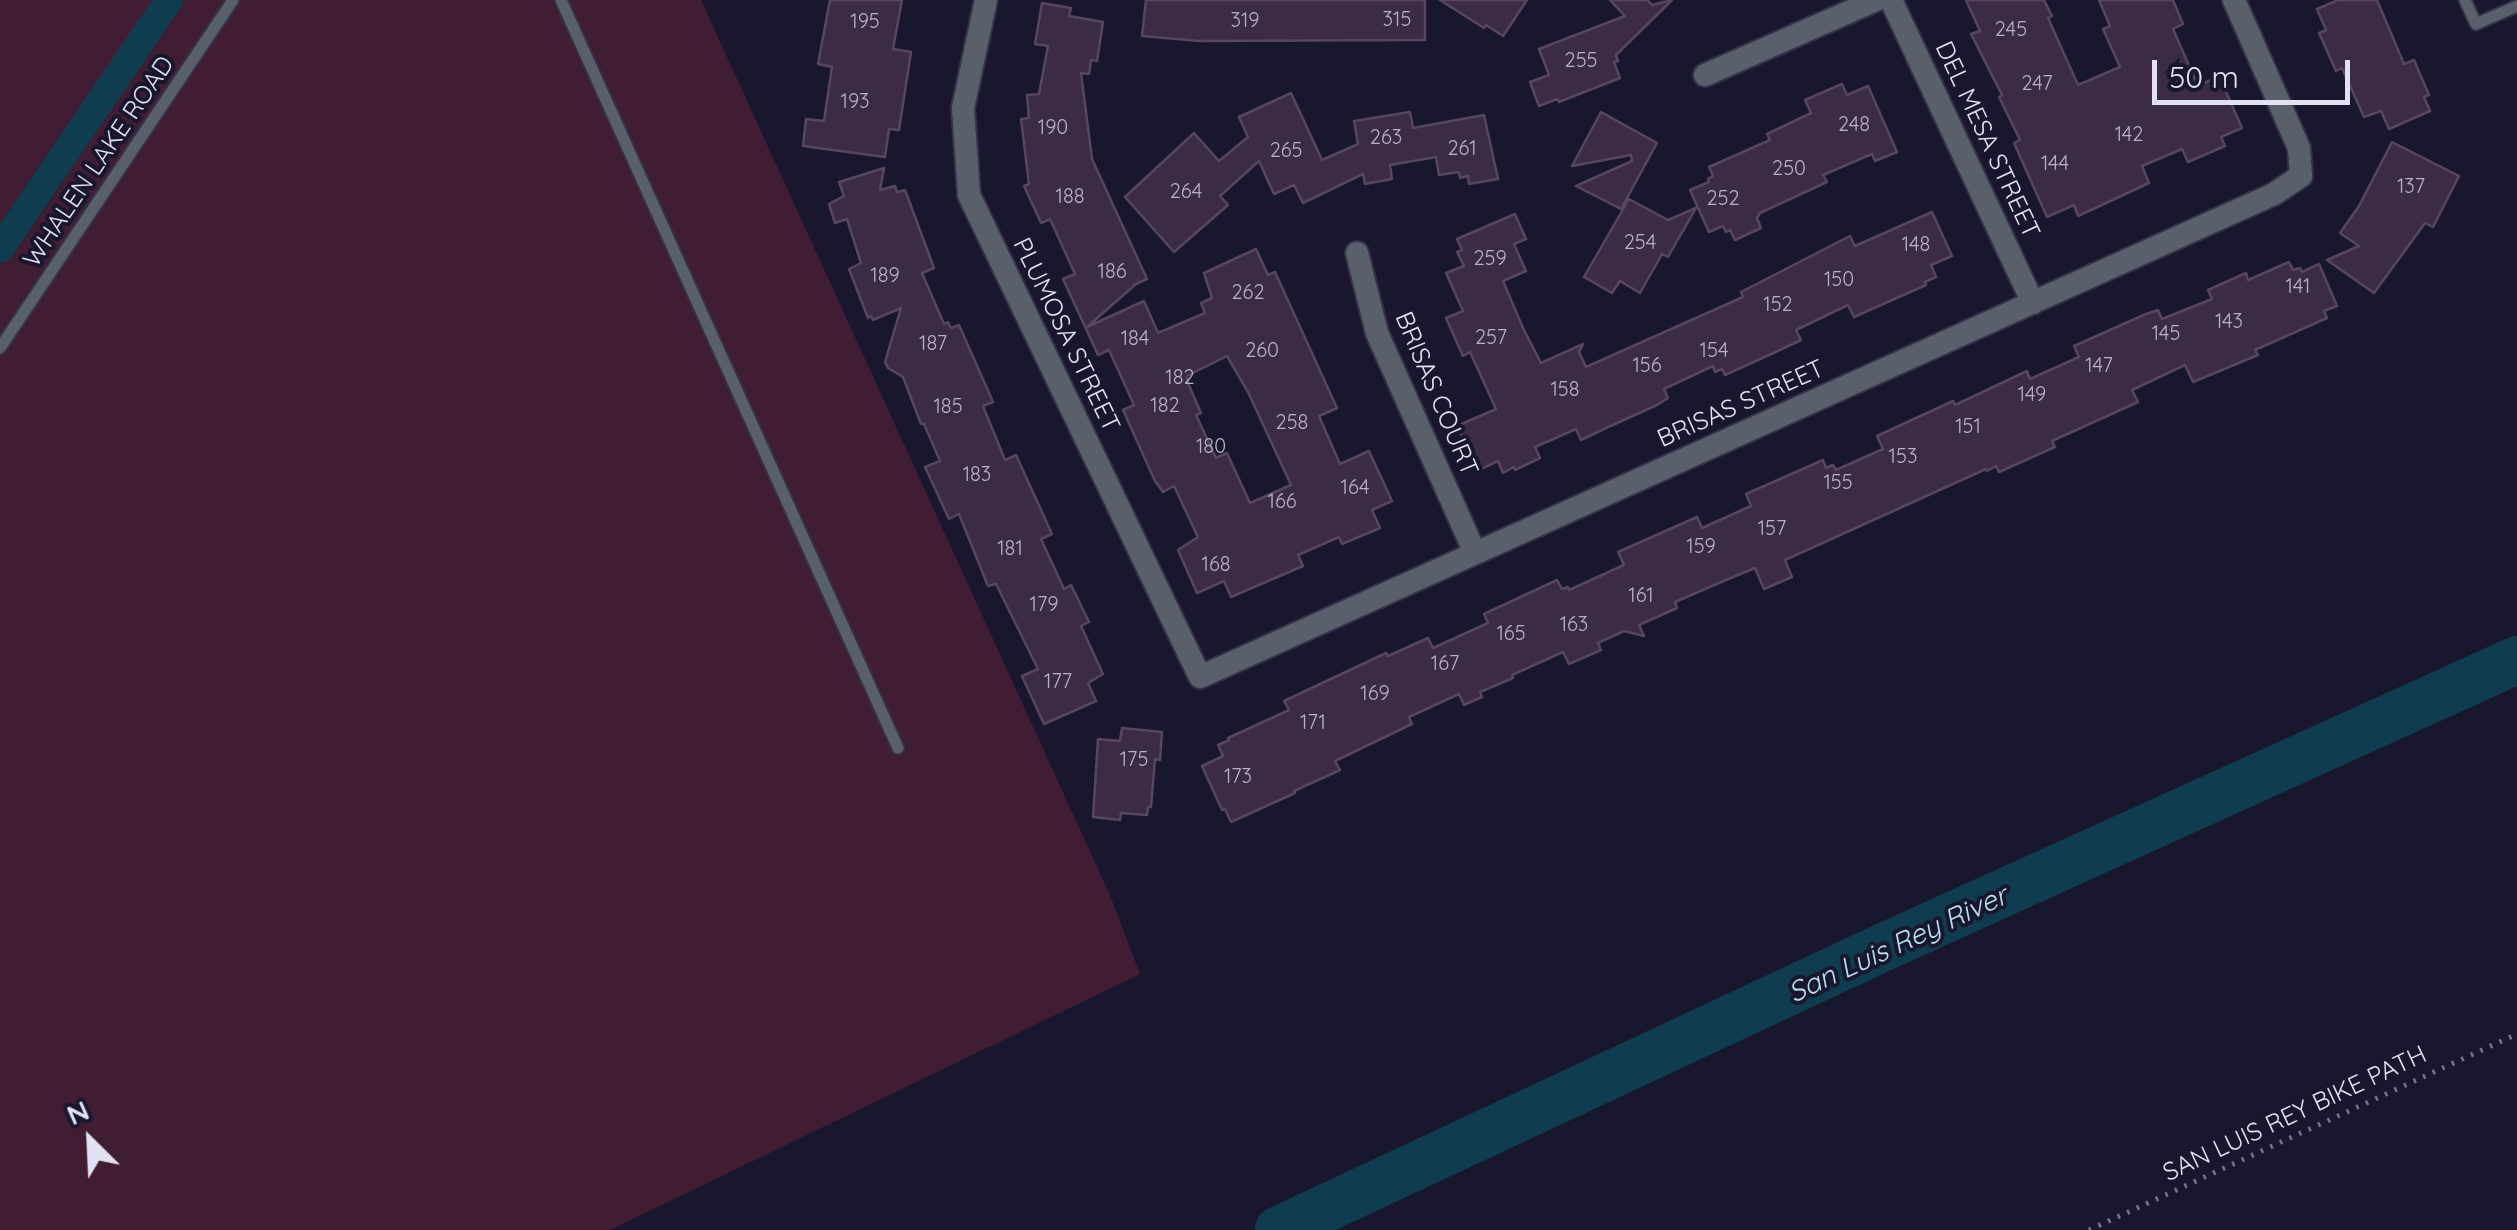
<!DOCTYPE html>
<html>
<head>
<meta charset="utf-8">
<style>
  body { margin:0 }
  #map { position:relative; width:2517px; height:1230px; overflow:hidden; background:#19172e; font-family:Quicksand,sans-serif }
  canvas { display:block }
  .north { position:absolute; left:40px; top:1090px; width:100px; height:100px; -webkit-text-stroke:8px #19172e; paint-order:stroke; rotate:336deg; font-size:28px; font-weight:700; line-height:40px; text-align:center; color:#e1e1f1 }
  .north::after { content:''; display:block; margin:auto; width:35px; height:45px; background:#e1e1f1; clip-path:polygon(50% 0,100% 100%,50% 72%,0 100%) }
  .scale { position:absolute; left:2152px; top:60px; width:198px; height:45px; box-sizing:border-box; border:5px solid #e1e1f1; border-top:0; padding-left:12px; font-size:30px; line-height:35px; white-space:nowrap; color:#e1e1f1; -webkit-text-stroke:8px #19172e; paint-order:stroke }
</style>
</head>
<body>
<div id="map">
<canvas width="2517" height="1230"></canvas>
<div class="north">N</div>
<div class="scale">50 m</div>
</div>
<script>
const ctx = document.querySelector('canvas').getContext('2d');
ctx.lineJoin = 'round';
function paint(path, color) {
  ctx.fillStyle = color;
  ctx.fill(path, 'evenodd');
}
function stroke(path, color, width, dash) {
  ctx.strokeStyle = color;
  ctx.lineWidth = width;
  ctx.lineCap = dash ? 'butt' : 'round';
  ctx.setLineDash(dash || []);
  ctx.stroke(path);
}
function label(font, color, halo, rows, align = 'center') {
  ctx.font = font + ' Quicksand,sans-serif';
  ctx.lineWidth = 8;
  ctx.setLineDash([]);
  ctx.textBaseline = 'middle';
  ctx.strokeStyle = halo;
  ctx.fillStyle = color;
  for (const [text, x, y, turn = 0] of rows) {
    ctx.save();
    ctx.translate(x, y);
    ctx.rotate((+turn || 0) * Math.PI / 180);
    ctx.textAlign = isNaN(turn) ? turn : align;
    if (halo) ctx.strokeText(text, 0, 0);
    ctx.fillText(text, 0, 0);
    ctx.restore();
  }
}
const green = new Path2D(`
  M0,0H701L1110,895L1140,974L610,1230H0Z`);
const canal = new Path2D(`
  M0,249L169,0`);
const river = new Path2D(`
  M1279,1230L1886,946L2517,660`);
const building = new Path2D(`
  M830,0H902L893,49L911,52L899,130L889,129L885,157L803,146L806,119L824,121L832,67L818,64Z
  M1146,0H1425V40L1199,41L1142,36Z
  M1440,0H1527L1503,36L1486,25L1484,28Z
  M1610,0H1647L1652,5L1672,0L1616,55L1618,61L1614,62L1620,78L1559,102L1557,99L1539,106L1530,82L1549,75L1539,49L1625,16Z
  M1966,0H2044L2052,16L2048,18L2078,85L2120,67L2103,29L2110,26L2099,0H2173L2183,24L2173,29L2198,86L2219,76L2242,128L2221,137L2225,146L2188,162L2182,149L2142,166L2149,183L2104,204L2078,216L2074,205L2047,217L2014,143L2020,140L1999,97L2002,95L1971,34L1980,31Z
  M2338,0H2377L2404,64L2414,60L2429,95L2424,97L2430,111L2389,129L2381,111L2364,117L2342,68L2336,71L2319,33L2326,30L2317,9Z
  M1042,3L1071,8L1069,16L1103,22L1097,61L1091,60L1089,74L1081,73L1092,159L1147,279L1136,284L1087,327L1144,301L1158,333L1205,313L1201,303L1212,298L1204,273L1256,249L1268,275L1275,272L1337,408L1319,416L1340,464L1369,451L1392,501L1372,510L1380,528L1342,544L1339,537L1298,555L1303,566L1231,597L1224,581L1197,593L1178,550L1198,537L1174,486L1163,492L1155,481L1123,410L1134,405L1109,350L1098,355L1063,279L1075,274L1050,219L1041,223L1024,186L1029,184L1021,119L1029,118L1027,95L1039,94L1048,46L1035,44ZM1227,356L1248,392L1291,485L1250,503L1227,453L1216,458L1196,415L1201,413L1188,383L1187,376Z
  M1842,84L1847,95L1868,86L1897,152L1875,161L1872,154L1823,175L1827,182L1760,213L1757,218L1761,228L1735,240L1730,230L1726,232L1723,226L1709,232L1690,190L1709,182L1708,179L1713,176L1709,167L1770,140L1767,134L1811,113L1805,100Z
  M1291,93L1322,160L1358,144L1354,121L1410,112L1413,128L1484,115L1498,179L1469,184L1468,176L1460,178L1459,172L1439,175L1436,157L1390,165L1392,179L1365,184L1363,174L1303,203L1294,185L1274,194L1259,161L1220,196L1228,205L1174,252L1125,197L1194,133L1219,161L1248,137L1239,117Z
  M1601,112L1657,143L1621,209L1576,186L1632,161L1631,155L1572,166Z
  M2392,142L2459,176L2433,227L2425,223L2374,293L2327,260L2359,246L2340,233L2359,206Z
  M884,168L880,190L895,186L897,192L905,190L934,268L922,273L944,324L948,322L951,328L959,325L993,402L983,406L1005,460L1016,455L1052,534L1041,539L1064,589L1071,585L1089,622L1081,626L1103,674L1088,683L1096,701L1044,724L1022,676L1038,669L996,584L988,586L959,514L949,519L925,467L940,461L924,424H921L903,377L888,368L885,362L901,308L873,320L871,316L868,318L849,269L861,263L847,219L835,223L829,204L844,196L839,182Z
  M1629,199L1668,220L1696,208L1668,257L1662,254L1640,293L1620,281L1612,293L1584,277Z
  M1932,212L1952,256L1931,265L1936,277L1925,282L1926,285L1854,317L1848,305L1796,330L1801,340L1767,356L1725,375L1722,369L1715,372L1713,366L1664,389L1668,398L1657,405L1606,428L1581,440L1576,429L1535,447L1540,458L1515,470L1514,467L1503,473L1498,461L1477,471L1457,426L1496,409L1470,352L1463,356L1446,318L1463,311L1446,273L1464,266L1457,252L1462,250L1457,239L1515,214L1526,239L1514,244L1526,271L1503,281L1523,328L1541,363L1583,344L1579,352L1586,367L1743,297L1741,292L1850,236L1855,246Z
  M2289,262L2293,270L2300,268L2302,272L2319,264L2337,306L2324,311L2327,318L2255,350L2258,355L2193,382L2185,365L2132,390L2138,402L2052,441L2055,447L1999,472L1996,466L1987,471L1986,469L1785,560L1792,577L1764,589L1755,568L1726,580L1675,602L1677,608L1639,625L1644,636L1624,631L1598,643L1601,650L1569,664L1563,652L1512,675L1513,678L1480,692L1482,697L1464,705L1459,694L1409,717L1412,724L1335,761L1340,770L1294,791L1295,793L1231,822L1225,809L1222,810L1202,766L1223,756L1218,745L1229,740L1228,738L1289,710L1284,701L1386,653L1388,656L1428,638L1433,648L1488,623L1484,614L1557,580L1562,589L1568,587L1569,590L1624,565L1618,552L1697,517L1702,528L1751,506L1746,494L1823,460L1826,468L1833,465L1836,470L1883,449L1877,436L1953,401L1955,405L2027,371L2030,379L2079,357L2074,346L2146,314L2158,310L2162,319L2212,299L2208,290L2246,273L2248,280Z
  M1122,728L1162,732L1160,760L1155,759L1151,807H1148L1147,815L1121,813L1120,820L1093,817L1098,739L1120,741Z`);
const path = new Path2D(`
  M2089,1230L2517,1034`);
const lane = new Path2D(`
  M561,0L898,748
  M2465,0L2476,24L2517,6
  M0,348L233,0`);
const street = new Path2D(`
  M986,0L963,108L969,195L1200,677L2274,194L2301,176L2299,148L2234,0
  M1891,0L2033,303
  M1705,75L1876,0
  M1357,253L1377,333L1475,553`);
const numberNames = [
  ["315",1397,20],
  ["319",1245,21],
  ["195",865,22],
  ["245",2011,30],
  ["255",1581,61],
  ["247",2037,84],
  ["193",855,102],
  ["248",1854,125],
  ["190",1053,128],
  ["142",2129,135],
  ["263",1386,138],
  ["261",1462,149],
  ["265",1286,151],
  ["144",2055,164],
  ["250",1789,169],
  ["137",2411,187],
  ["264",1186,192],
  ["188",1070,197],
  ["252",1723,199],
  ["254",1640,243],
  ["148",1916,245],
  ["259",1490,259],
  ["186",1112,272],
  ["189",885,276],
  ["150",1839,280],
  ["141",2298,287],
  ["262",1248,293],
  ["152",1778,305],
  ["143",2229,322],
  ["145",2166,334],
  ["257",1491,338],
  ["184",1135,339],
  ["187",933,344],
  ["260",1262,351],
  ["154",1714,351],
  ["156",1647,366],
  ["147",2099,366],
  ["182",1180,378],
  ["158",1565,390],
  ["149",2032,395],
  ["182",1165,406],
  ["185",948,407],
  ["258",1292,423],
  ["151",1968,427],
  ["180",1211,447],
  ["153",1903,457],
  ["183",977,475],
  ["155",1838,483],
  ["164",1355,488],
  ["166",1282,502],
  ["157",1772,529],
  ["159",1701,547],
  ["181",1010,549],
  ["168",1216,565],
  ["161",1641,596],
  ["179",1044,605],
  ["163",1574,625],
  ["165",1511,634],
  ["167",1445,664],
  ["177",1058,682],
  ["169",1375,694],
  ["171",1313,723],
  ["175",1134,760],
  ["173",1238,777]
];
const streetNames = [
  ["DEL MESA STREET",1987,140,65],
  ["WHALEN LAKE ROAD",99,162,-56],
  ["PLUMOSA STREET",1066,335,64],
  ["BRISAS COURT",1436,394,67],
  ["BRISAS STREET",1741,404,-24],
  ["SAN LUIS REY BIKE PATH",2295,1114,-25]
];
const waterNames = [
  ["San Luis Rey River",1898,945,-25]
];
paint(green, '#401d32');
stroke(canal, '#0f3c4f', 28);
stroke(river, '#0f3c4f', 48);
paint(building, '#3c2c43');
stroke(building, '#57465e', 2.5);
stroke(lane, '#353349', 15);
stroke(street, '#353349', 26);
stroke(path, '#767588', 5, [2.5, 8]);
stroke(lane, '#59606b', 11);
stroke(street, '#59606b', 22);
label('20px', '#b8b4c6', null, numberNames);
label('25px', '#e1e1f1', '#19172e', streetNames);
label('italic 28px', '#b7e0f3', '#19172e', waterNames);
</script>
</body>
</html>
